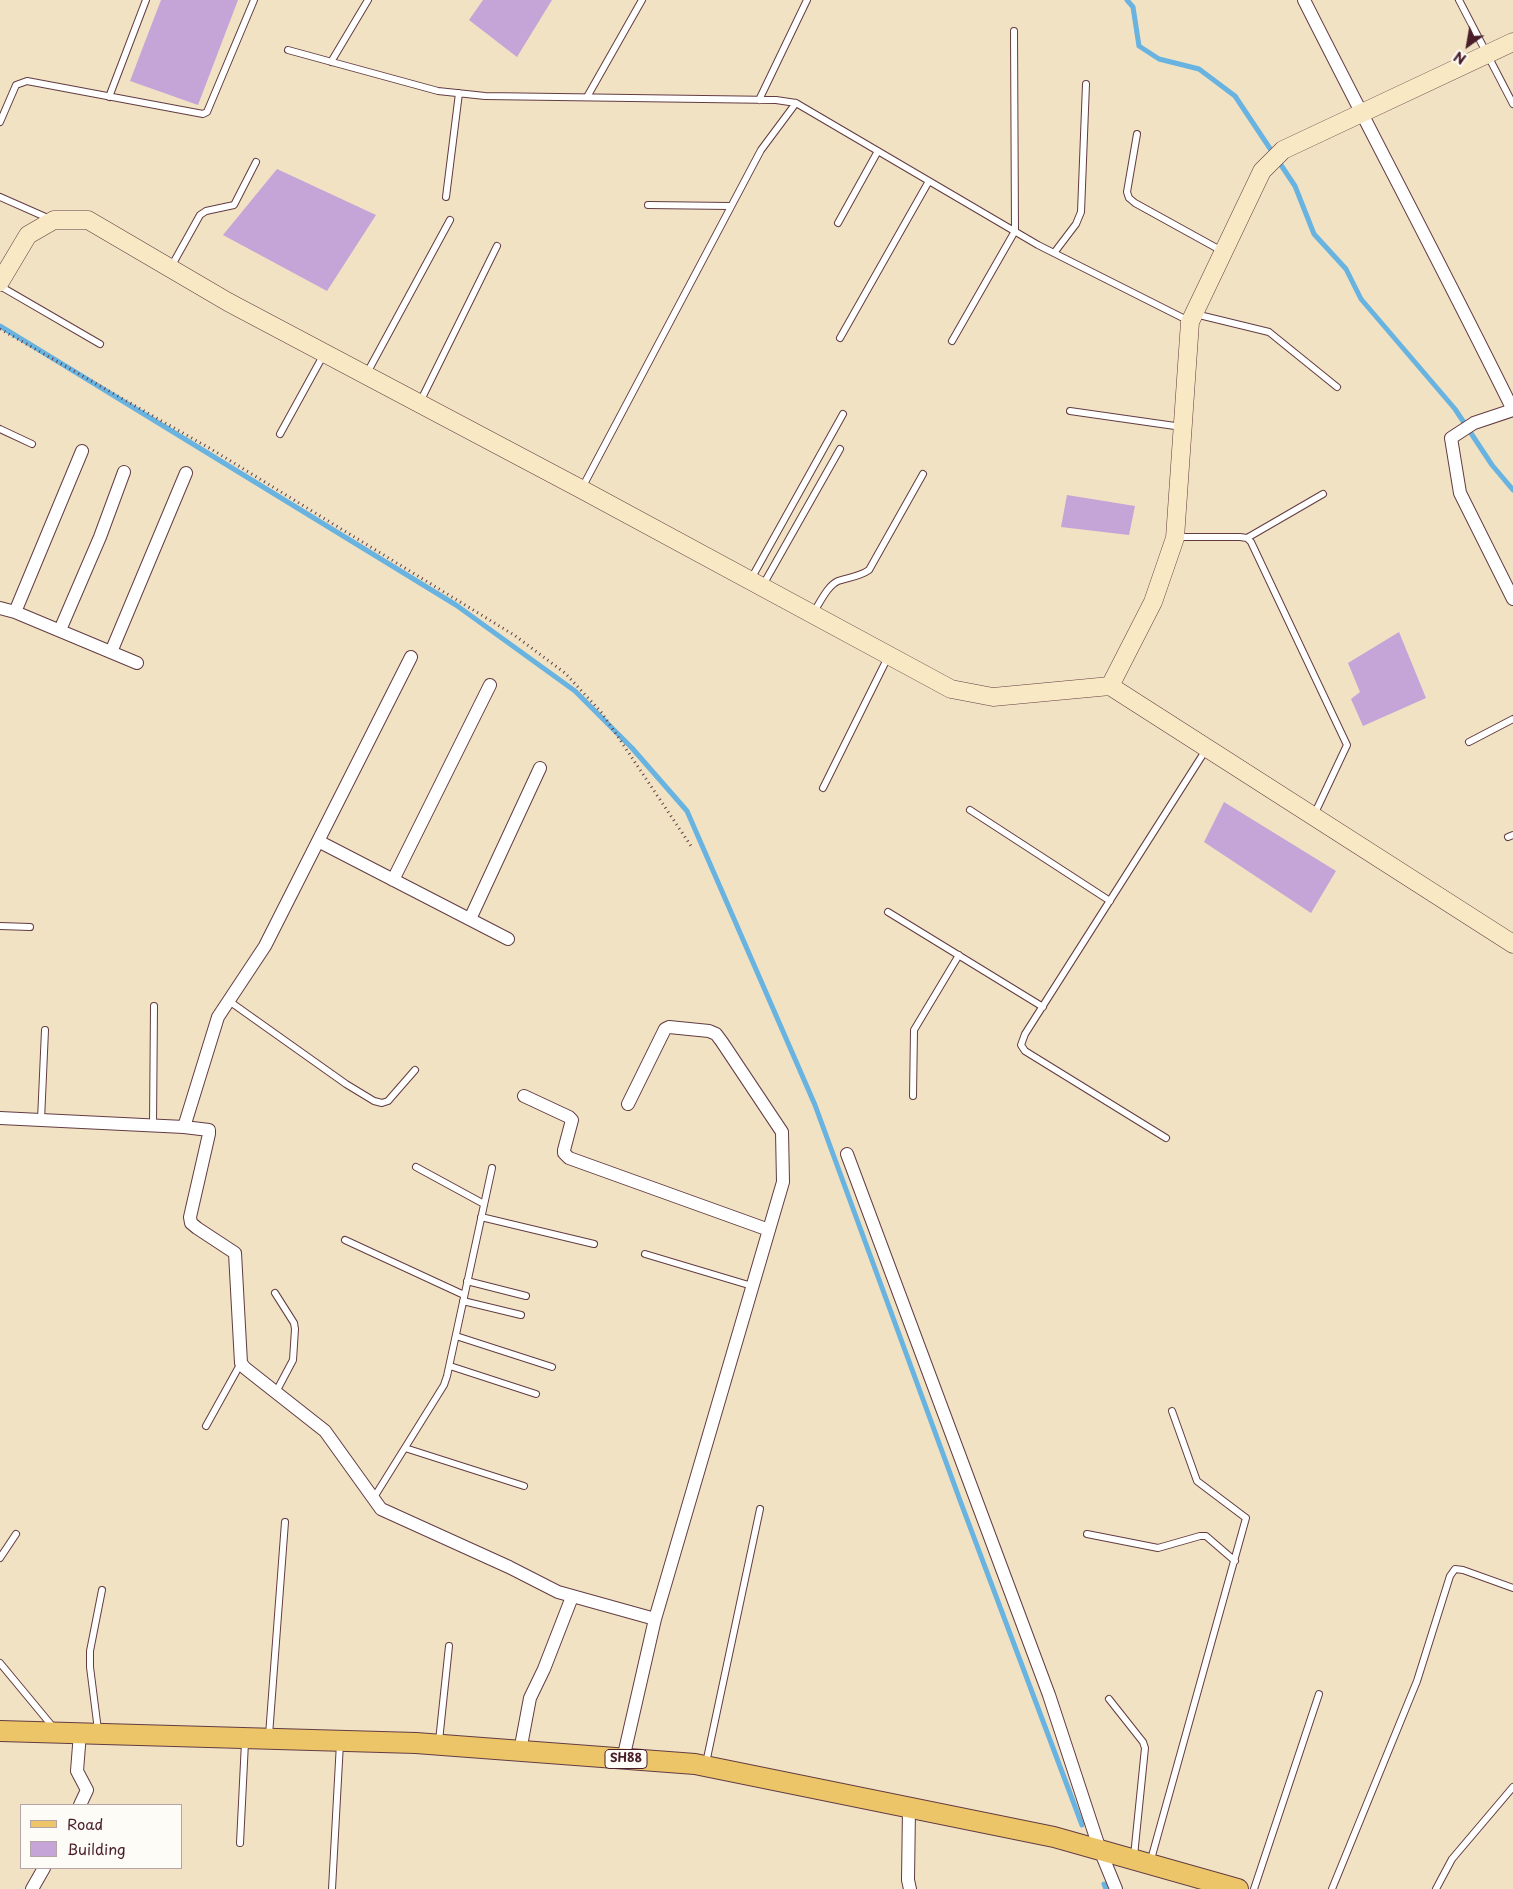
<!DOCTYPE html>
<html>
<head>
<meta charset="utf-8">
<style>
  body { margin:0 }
  #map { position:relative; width:1513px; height:1889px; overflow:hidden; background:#f1e2c4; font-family:"Playpen Sans",sans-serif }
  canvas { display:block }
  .legend { position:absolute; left:20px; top:1804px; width:162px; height:65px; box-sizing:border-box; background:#fdfcf7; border:1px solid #b5a4a5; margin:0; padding:6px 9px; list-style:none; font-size:15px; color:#4a1f2b }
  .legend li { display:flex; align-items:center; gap:10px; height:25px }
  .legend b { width:25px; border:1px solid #b5a4a5 }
  .north { position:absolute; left:1443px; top:20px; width:50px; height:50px; -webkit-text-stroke:4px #fdfcf7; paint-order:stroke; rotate:212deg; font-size:14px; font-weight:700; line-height:20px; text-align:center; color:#4a1f2b }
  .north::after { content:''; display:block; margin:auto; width:18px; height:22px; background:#4a1f2b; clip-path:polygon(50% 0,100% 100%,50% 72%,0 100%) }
</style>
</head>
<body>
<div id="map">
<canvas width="1513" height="1889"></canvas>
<ul class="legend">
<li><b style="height:6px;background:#edc569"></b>Road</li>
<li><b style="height:14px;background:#c5a4d7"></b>Building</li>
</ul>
<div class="north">N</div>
</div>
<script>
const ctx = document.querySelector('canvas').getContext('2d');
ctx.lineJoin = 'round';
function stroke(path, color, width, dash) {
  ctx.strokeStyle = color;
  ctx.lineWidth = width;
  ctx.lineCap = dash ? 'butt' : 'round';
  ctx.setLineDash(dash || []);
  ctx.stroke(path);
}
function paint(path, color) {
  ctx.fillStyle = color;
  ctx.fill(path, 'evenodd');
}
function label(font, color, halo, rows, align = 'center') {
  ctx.font = font + ' "Playpen Sans",sans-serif';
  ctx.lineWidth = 4;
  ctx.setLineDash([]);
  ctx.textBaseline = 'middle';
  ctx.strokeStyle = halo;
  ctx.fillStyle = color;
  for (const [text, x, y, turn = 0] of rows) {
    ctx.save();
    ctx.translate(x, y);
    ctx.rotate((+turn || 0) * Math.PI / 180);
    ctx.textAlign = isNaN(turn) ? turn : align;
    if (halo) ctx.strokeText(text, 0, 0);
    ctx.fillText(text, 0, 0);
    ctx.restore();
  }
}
const stream = new Path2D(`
  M1127,0L1133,7L1139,46L1159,59L1199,69L1235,96L1295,186L1314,234L1346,269L1361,299L1455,409L1492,465L1513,490
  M0,326L456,605L575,691L632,748L687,811L815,1105L961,1503L1082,1825
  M1104,1884L1106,1889`);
const building = new Path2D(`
  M161,0H238L198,105L130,81Z
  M483,0H552L517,57L469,20Z
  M277,169L376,215L327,291L223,235Z
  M1067,495L1135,506L1129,535L1061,527Z
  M1399,632L1426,698L1363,726L1351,699L1360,692L1348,663Z
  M1224,802L1336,871L1311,913L1204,842Z`);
const path = new Path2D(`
  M0,329L211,449L514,635L565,673L602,713L693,849`);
const lane = new Path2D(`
  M1459,0L1513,104
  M288,50L438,91L485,96L776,100L796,103L1038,245L1189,321
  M331,62L368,0
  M109,97L146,0
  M587,97L642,0
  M759,100L807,0
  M0,122L16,85L27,81L203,114L207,112L254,0
  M1137,134L1127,192L1129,198L1135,203L1222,251
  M0,197L50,219
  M446,197L459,93
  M648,205L730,206
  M838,223L878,151
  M1054,253L1076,224L1081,212L1086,84
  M171,267L200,215L206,211L234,205L256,162
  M0,286L100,344
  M1195,314L1269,332L1337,387
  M840,338L929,181
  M952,341L1015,231L1014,31
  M367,373L450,220
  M420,402L497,246
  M1070,411L1182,427
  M0,429L32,444
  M280,434L324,354
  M582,488L761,150L796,103
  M1177,537H1240L1247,538L1251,542L1347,745L1314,815
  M1247,538L1323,494
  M751,579L843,414
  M763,585L840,449
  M813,613C820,603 827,586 838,581C849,577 859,577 869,570L923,474
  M1469,742L1513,719
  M823,788L888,657
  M970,810L1110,901
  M1508,837L1513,835
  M888,912L1043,1007
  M0,926L30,927
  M229,1001L346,1084L374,1101L382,1103L388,1101L415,1070
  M913,1096L914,1030L959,955
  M41,1120L45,1030
  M153,1125L154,1006
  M1166,1138L1025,1051L1021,1045L1025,1034L1207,748
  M416,1167L484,1204
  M481,1217L594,1244
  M345,1240L464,1295
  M645,1254L752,1286
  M467,1281L526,1296
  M275,1293L294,1323L295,1329L293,1360L276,1392
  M463,1301L521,1315
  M456,1336L552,1367
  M450,1366L536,1394
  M206,1426L241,1363
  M405,1448L524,1486
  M373,1499L444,1385L447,1376L492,1168
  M1087,1534L1158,1548L1200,1536H1206L1235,1561
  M0,1558L16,1534
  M0,1663L53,1727
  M1109,1699L1143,1742L1145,1748L1134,1856
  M98,1730L90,1667V1651L102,1590
  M269,1735L285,1522
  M439,1741L449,1646
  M706,1763L760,1509
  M240,1843L245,1742
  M1150,1863L1246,1518L1197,1481L1172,1411
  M332,1889L340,1743
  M1254,1889L1319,1694
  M1332,1889L1417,1681L1450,1576L1455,1569L1463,1570L1513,1588
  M1436,1889L1452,1859L1513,1787`);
const street = new Path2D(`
  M1304,0C1373,137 1445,272 1513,410
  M1513,410L1474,423L1451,438L1460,493L1513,599
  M0,608L15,612L137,663
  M15,612L82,451
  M60,630L100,537L124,472
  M111,652L186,473
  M318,841L508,939
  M393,880L490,685
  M470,919L540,768
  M524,1096L569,1117L572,1120L564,1150V1153L569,1158L769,1230
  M0,1118L184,1127L209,1130V1134L190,1217L191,1223L197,1228L235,1253L241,1363L245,1368L325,1431L381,1509L509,1567L558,1592L655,1619
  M184,1127L218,1017L265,946L411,657
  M847,1154L1049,1695L1100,1850L1116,1889
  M80,1733L77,1771L87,1790L80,1805
  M520,1751L530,1698L544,1669L572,1597
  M623,1759L655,1619L783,1182L782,1132L722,1042L716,1034L709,1031L669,1027L665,1029L628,1104
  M909,1808L908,1880L910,1889
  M32,1889L44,1868`);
const secondary = new Path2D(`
  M0,282L28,235L54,220H88L228,302L581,489L951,689L993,697L1110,686L1513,944
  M1110,686L1153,602L1175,538L1190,322L1262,171L1283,150L1513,42`);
const primary = new Path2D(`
  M0,1731L416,1743L695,1764L1054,1837L1238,1889`);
const shields = [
  [626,1759,42]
];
const shieldNames = [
  ["SH88",626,1759]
];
stroke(stream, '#69b3e1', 5);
paint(building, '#c5a4d7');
stroke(lane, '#633c42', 8);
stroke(street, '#633c42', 14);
stroke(secondary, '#633c42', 19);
stroke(primary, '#633c42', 22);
stroke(path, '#633c42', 3, [1, 4]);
stroke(lane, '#fff', 6);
stroke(street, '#fff', 12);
stroke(secondary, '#f8e8c3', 18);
stroke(primary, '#edc569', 20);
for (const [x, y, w] of shields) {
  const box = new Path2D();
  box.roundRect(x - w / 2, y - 9.5, w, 19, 4);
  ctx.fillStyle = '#fdfcf7';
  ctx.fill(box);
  stroke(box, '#4a1f2b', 1);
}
label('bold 12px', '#4a1f2b', null, shieldNames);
</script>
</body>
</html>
